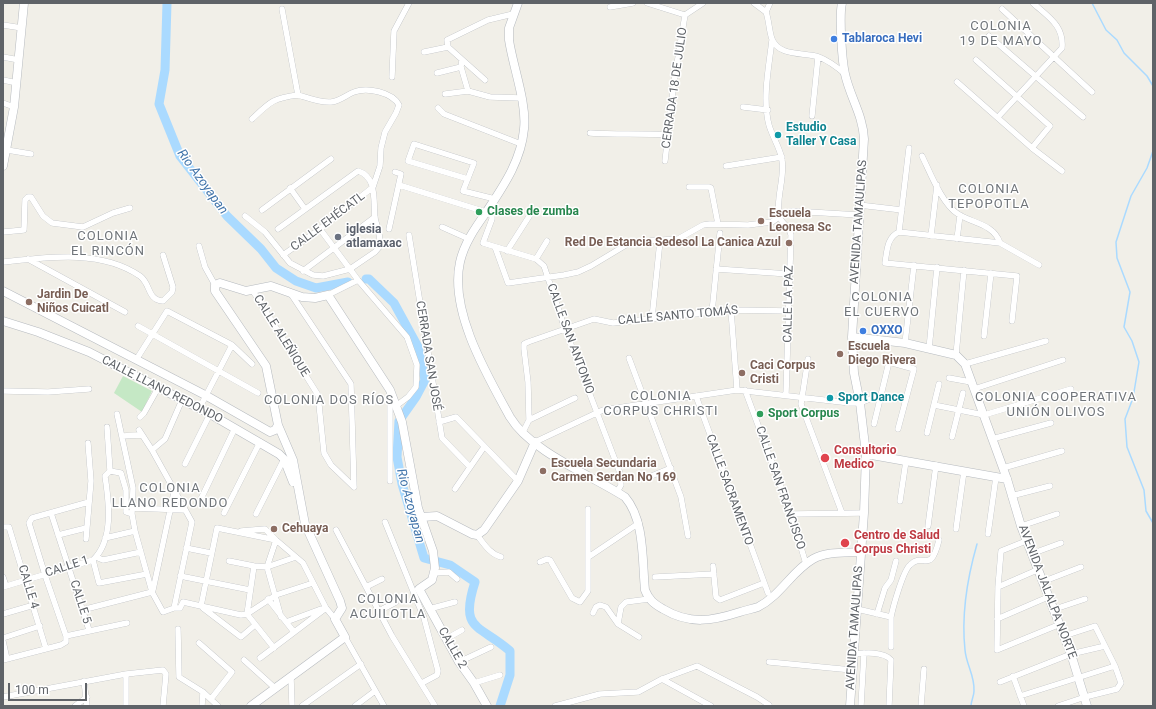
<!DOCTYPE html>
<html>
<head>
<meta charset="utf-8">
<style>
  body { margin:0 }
  #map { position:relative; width:1156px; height:709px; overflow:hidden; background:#f1efe8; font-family:Roboto,sans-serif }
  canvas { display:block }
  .frame { position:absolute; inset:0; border:4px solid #5f6368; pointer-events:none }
  .scale { position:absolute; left:8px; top:683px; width:79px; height:18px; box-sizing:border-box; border:2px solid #5f6368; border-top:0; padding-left:5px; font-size:12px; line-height:14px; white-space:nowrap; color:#5f6368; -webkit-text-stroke:3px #fff; paint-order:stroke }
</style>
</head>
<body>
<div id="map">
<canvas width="1156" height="709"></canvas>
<div class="frame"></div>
<div class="scale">100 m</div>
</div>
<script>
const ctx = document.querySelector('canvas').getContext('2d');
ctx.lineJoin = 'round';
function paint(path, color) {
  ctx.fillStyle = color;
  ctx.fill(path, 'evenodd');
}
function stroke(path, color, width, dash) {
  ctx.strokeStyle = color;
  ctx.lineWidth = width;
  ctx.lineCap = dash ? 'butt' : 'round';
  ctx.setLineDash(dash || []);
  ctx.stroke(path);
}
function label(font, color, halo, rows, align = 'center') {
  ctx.font = font + ' Roboto,sans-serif';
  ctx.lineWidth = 3;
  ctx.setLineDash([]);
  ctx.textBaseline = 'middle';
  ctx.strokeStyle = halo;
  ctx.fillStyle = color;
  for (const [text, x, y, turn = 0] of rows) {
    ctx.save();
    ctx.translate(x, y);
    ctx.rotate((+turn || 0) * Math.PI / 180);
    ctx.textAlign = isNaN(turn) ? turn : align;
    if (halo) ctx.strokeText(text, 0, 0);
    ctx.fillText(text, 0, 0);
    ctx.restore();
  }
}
const green = new Path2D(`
  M123,376L152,391L142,412L114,393Z`);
const stream = new Path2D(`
  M1092,3L1106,30L1117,40L1124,53L1147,76L1153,86
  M1153,151L1147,168L1131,196L1116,242L1117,258L1130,292L1124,327L1132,341L1139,362L1133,398L1125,419L1127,447L1144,490L1146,511L1153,523
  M971,706C971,701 974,696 974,691C975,676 966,664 965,650C961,613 967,579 977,544`);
const river = new Path2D(`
  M167,3L165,70L159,104L180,156L227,216L261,249L276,268L296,281L316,288L348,282
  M366,279H369L394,303L418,347L425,380L416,397L399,421L397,457L402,484L424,558L450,565L475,582C459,631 479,624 510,651V675L500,706`);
const street = new Path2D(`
  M647,3L685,15L703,3
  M754,3L766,12C769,20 769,31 772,39C779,57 804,52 819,57C829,61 837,67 845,74
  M610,7L633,3
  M282,9L298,95C308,98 321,103 331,102C340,101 346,95 354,92C367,87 392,92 399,105L396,113L385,132L381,148L380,166L373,187L320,229L283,255
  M1002,9L1092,92
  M766,12L770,3
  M3,25L22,28
  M989,36L1083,117
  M772,40C769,66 762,99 769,125C772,136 781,150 782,160C785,178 776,197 779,215C780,223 790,226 791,235L786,394
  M424,52L448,47
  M3,57L19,60
  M462,60L461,67L468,91
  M976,60L1050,126L1032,148
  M437,73L461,67
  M392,77L394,31L409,3
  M3,80L17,83
  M485,80L448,47L447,40L488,20L513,14
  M957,82L1032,148L1062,171
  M445,94L468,91L490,97L521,98
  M3,103L14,107
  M743,107L768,110
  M438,108L444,114L521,144
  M812,116L818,57
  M998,117L1062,48C1064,25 1048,17 1033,3
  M252,119C270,102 273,98 298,95
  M590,133C617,135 641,133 668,135
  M7,150L31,154
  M922,156C930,172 942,204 958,214C972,223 994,224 1000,243
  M665,161L674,82L685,15
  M726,166L782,157
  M468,179L408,161L414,144L474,163L463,191L495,199
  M399,185L486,212L492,216V219L483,243L536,259L544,266L565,329L620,473L621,485L617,492
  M689,187H709L711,188L718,224
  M290,188L305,209
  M859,205L902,210
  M262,210L331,159
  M245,216L265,232L290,263L313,275L323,276L350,269L375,252L380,246C381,236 377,227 375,218C373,203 378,177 358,171L278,229
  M442,227L469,239
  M320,229L358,280L407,337L417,365L416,387L408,397L396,406
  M389,229L401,174L395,172
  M3,232L24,230L25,200L28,197H31L43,216L52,223L83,227L113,213L130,208
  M899,232C887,237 887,251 885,263L1017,276L1012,321
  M899,232L1000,243L1039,265
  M899,232L909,148
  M409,235L442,438L470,467
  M931,236L937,185
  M957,239L960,215
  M199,246L205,267L215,285
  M495,247L508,283L564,275L578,272L591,266L631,242L678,239L703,225L710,224L748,225L772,222L783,214L792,211L859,215
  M507,251L530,215
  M28,259L125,312
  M536,259L547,241
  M3,262C47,257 101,249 140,276C151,284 147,300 163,301L172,292L173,287L163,255
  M716,269L789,274
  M303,271L375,217
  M253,291L318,395L324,453L331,465L354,487
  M291,294L351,384L354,487
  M328,295L358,280
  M731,310L737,390
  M712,312L720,233
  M652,318L660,241
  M138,326L258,393
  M984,336L991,273
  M905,343L914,265
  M929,349L937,267
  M956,355L964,270
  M629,358L681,497L688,536
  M808,359L801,404L842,513
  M136,360L167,311L232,345L252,364
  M965,364L1046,341
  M949,378L971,382
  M974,389L1063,360
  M745,390L791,514L806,564
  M3,391L48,392L89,389
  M390,394V481
  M696,396L768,593
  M934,405L984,415L1071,389
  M199,409L232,345
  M117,414L133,488L132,514L135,531L152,592L163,612L174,608H180L183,602L241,615L247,614L276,595L313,583
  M140,417L144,413L158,388
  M529,420L575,398
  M439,422L456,417L518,481
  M874,424L889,362L914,369L898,429
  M107,427L110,471
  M139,430L152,450L192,522L174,608
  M523,432L529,420L528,382L524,349V344L528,342L594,319L613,323L731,310L789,311
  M927,433L939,384
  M122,436L142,435
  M952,437L963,393
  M992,439L1051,423
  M535,442L603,410L737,390L850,403H860L880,395L906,400
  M152,450L165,439L182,400
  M185,464L210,414
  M1003,468L1062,451
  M644,479L671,468
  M455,489L484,447
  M1011,496L1050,486
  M900,501L906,461
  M199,503L235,428
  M132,508L185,510
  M51,513L89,630
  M224,513L260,442
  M256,514L284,459
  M791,514L864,513
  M385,522L424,618L438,671L437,675L422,683
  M928,526L936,465
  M1021,526L1057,514
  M3,527H9L46,649
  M956,529L964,471
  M336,530L392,636L435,706
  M241,531L265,529L276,540L267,567L281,617
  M988,534L996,477
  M58,535L86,528
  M477,535C484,544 490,554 501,557
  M105,538L135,531
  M86,539L91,481L88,443
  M1026,541L1001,551L998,587L997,650L1058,625
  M186,548L211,553
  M1031,554L1061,543
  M590,556L639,523
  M96,557L103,560L141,552
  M93,560L99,583L147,574
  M229,561L254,566
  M540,562L547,559L550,560L572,598L580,602L588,591V509
  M713,566L716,597L720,600L764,583
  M435,573L449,572L457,579
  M180,576L250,590
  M3,577L6,586
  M655,577L714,574
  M1042,582L1081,567
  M3,587L93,560C114,540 109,502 105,476L110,471L121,473L126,490V512L132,514
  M366,587L382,579
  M998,587L1037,570
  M153,590L174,492
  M268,599L294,632
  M201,606L217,528L276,540L303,563L326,608L335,619
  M203,608L241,637L255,625
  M429,609L455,602
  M857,609L891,617C893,607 903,571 910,565C924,551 930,576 939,540
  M82,610L152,592
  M1052,610L1085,599
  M379,611L396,602
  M593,613L596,607L600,605L606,607L618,624L639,637
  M3,614L34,605
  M247,614L254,566L267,567L296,557
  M247,614L274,648
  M877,614L885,588L891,580L896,561
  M891,617V647
  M997,619L1048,597
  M286,622L321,609
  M618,624L621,607L626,602L649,599
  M178,629L179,677L203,692L218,706
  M66,636L127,623
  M345,637L384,706
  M3,638L40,626
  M446,639L462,630
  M3,641L7,659
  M199,643L232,672L211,699
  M853,654C864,653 883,651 891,660L889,706
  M260,658L326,608
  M3,660L61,645L66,642V636L45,575L29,523L32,518L89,502
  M244,660L275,688
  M459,662L491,647
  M769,662L852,670
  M126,674V706
  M1013,676L1024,706
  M291,677L292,706
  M662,679L711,706
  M84,681L87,706
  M1000,682L1071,654L1105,646
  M474,683L500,675
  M1020,696L1115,666
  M3,697L126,674L163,670L166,674L163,706
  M75,706L87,697
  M202,706L203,692
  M302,706L361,664
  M355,706L375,691
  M555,706L600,694L638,692L662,679L697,666L757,697L769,705
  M861,706L864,653
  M921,706L924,669
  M1058,706L1085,697L1117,689L1121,683L1115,666L1095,626L1064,636`);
const secondary = new Path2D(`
  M518,3L509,28V40C513,67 527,103 524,129C521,162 502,188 485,214C475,228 464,244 460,262C449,311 487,375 510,417C531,452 591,475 625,497C645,520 642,561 645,590C649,600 654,604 663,609C690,625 712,621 740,612C746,610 752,609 758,607C780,596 792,571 813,559C827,551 846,553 861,552
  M842,3C839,16 842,61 845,74C850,97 863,115 864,139L852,337L854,373L860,403L866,454L864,513L850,706
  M3,166L14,107L24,3
  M3,291L205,395L270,432L275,430L278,425
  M3,321L38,332L89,352L210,414L279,454L284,459L293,482
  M852,337L905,343L956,355L965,364L1007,479L1021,526L1071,654L1087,706
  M866,454L1007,479
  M422,517L437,516L472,534L477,535L484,530L518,481L535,442
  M251,706L345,637L335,619L342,608L340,601L305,524L293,460L278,425L266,366L215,291V285L220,283L246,291L271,286L302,297L315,298L328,295L390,390L402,422L418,508L433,551L435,568L432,580L419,589L459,662L474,683L487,706`);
const markers = [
  [834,39,4,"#3f7fe0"],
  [778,135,4,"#0f9aa8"],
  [479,212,4,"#2e9e5b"],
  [761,221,4,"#8d6e63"],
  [338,237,4,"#6b7280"],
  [789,243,4,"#8d6e63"],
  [29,302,4,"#8d6e63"],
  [863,331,4,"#3f7fe0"],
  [840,354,4,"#8d6e63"],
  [742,373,4,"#8d6e63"],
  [830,398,4,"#0f9aa8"],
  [760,414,4,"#2e9e5b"],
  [825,458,5,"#e0444e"],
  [543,471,4,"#8d6e63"],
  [274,529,4,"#8d6e63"],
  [845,543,5,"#e0444e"]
];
const shopNames = [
  ["Tablaroca Hevi",842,39],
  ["OXXO",871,331]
];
const streetNames = [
  ["CERRADA 18 DE JULIO",675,88,-82],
  ["CALLE EHÉCATL",328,222,-37],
  ["AVENIDA TAMAULIPAS",859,222,-86],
  ["CALLE LA PAZ",789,304,-89],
  ["CALLE SANTO TOMÁS",678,316,-5],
  ["CALLE ALEÑIQUE",281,336,58],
  ["CALLE SAN ANTONIO",570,339,70],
  ["CERRADA SAN JOSÉ",428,356,81],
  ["CALLE LLANO REDONDO",162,390,27],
  ["CALLE SAN FRANCISCO",780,488,71],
  ["CALLE SACRAMENTO",729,490,70],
  ["CALLE 1",67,567,-18],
  ["CALLE 4",28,587,73],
  ["AVENIDA JALALPA NORTE",1047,592,69],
  ["CALLE 5",80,602,72],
  ["AVENIDA TAMAULIPAS",855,628,-86],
  ["CALLE 2",452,648,60]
];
const cultureNames = [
  ["Estudio",786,128],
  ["Taller Y Casa",786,142],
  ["Sport Dance",838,398]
];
const leisureNames = [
  ["Clases de zumba",487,212],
  ["Sport Corpus",768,414]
];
const educationNames = [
  ["Escuela",769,214],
  ["Leonesa Sc",769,228],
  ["Red De Estancia Sedesol La Canica Azul",781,243,"right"],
  ["Jardin De",37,295],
  ["Niños Cuicatl",37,309],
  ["Escuela",848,347],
  ["Diego Rivera",848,361],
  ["Caci Corpus",750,366],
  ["Cristi",750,380],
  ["Escuela Secundaria",551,464],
  ["Carmen Serdan No 169",551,478],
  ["Cehuaya",282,529]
];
const worshipNames = [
  ["iglesia",346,230],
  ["atlamaxac",346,244]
];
const healthNames = [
  ["Consultorio",834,451],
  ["Medico",834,465],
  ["Centro de Salud",854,536],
  ["Corpus Christi",854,550]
];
const neighbourhoodNames = [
  ["COLONIA",1001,27],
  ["19 DE MAYO",1001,42],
  ["COLONIA",989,190],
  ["TEPOPOTLA",989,205],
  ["COLONIA",108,237],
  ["EL RINCÓN",108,252],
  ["COLONIA",882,298],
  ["EL CUERVO",882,313],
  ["COLONIA",661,397],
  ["CORPUS CHRISTI",661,412],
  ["COLONIA COOPERATIVA",1056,398],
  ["UNIÓN OLIVOS",1056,413],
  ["COLONIA DOS RÍOS",329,401],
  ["COLONIA",170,489],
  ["LLANO REDONDO",170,504],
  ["COLONIA",388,600],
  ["ACUILOTLA",388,615]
];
const waterNames = [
  ["Rio Azoyapan",202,182,54],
  ["Rio Azoyapan",410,506,75]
];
paint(green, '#c5e8c5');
stroke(stream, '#aadaff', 1.5);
stroke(river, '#aadaff', 9);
stroke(street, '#b5b8bc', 6);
stroke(secondary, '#b6babf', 9);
stroke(street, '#fff', 5.5);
stroke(secondary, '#fff', 8);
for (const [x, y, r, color] of markers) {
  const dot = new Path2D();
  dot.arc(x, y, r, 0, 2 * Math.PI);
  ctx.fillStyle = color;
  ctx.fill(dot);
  stroke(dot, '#fff', 1.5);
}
label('bold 12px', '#366cbe', '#fff', shopNames, 'left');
label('12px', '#5f6368', '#fff', streetNames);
label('bold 12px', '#0d838f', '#fff', cultureNames, 'left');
label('bold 12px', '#27864d', '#fff', leisureNames, 'left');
label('bold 12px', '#785e54', '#fff', educationNames, 'left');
label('bold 12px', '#5b616d', '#fff', worshipNames, 'left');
label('bold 12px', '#be3a42', '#fff', healthNames, 'left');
ctx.letterSpacing = '1px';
label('13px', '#70757a', '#fff', neighbourhoodNames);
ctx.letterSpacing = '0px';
label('italic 13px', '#4174aa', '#fff', waterNames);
</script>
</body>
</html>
